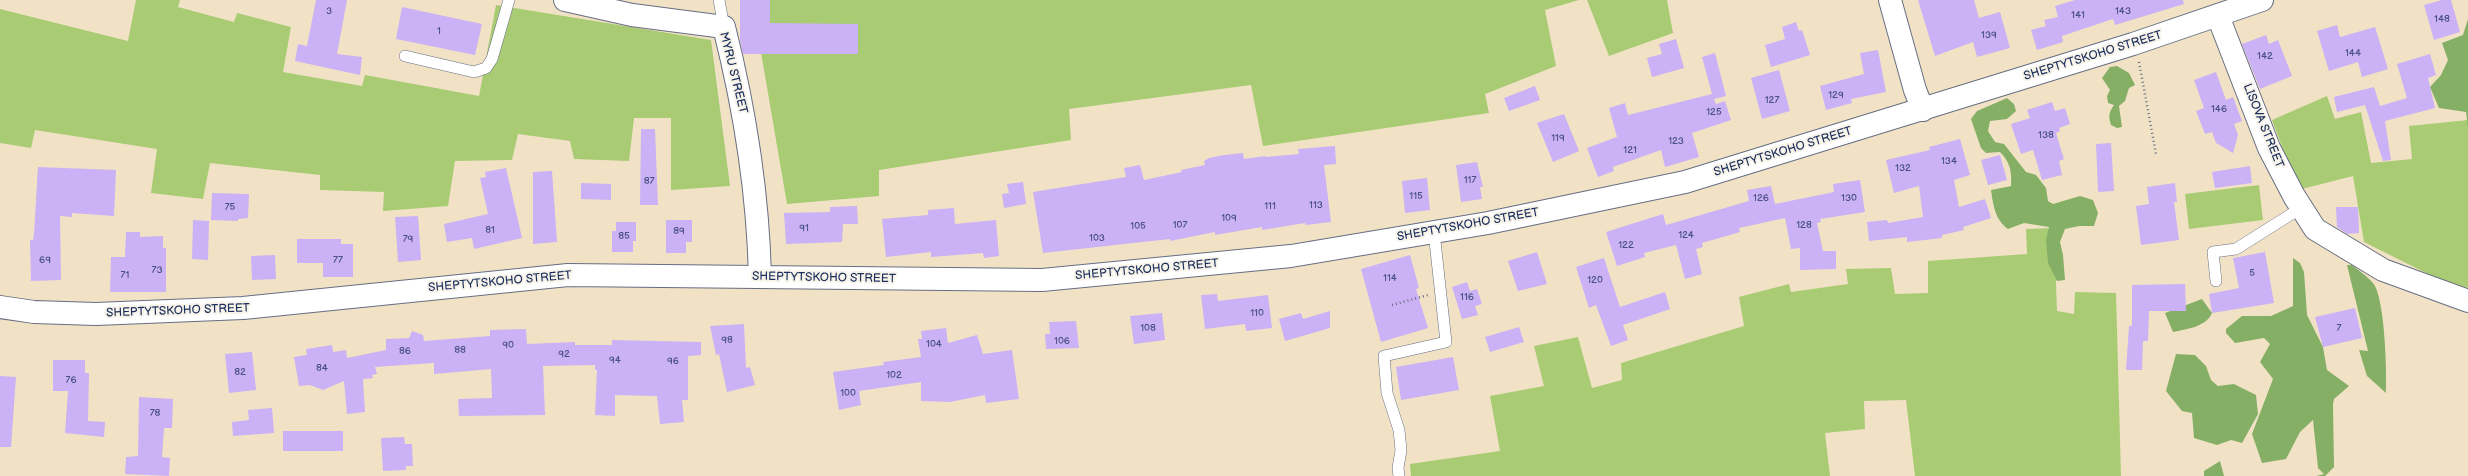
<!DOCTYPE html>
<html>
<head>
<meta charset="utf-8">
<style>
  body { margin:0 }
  canvas { display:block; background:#f1e2c6 }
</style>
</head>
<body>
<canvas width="2468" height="476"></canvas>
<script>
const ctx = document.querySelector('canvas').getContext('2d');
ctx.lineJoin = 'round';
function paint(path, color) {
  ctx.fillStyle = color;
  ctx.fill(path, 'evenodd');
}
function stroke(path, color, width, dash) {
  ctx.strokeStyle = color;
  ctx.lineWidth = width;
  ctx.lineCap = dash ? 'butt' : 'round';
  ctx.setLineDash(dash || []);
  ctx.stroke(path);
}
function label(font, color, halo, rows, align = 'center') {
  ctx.font = font + ' "Balsamiq Sans",sans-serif';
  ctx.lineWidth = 4;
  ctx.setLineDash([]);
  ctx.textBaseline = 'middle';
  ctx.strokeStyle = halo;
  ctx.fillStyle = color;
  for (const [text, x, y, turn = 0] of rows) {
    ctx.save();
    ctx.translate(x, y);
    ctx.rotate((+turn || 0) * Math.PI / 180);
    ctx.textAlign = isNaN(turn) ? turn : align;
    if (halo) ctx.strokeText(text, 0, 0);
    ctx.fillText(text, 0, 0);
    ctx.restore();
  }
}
const green = new Path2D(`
  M136,0H180L178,7L234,22L237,13L291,27L283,72L362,86L365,75L479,96L496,5L711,40L730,186L671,190V118H634L629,161L574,159L570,141L518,134L512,160L455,161L448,206L383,211L384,192L320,190V175L210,163L203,199L151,193L157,149L35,130L31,148L0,143V9L128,41Z
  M752,0H1579L1545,10L1556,66L1485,94L1489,113L1263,146L1251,85L1069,109L1071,140L879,170V196L787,204Z
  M1587,0H1667L1673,33L1609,56Z
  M2327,96L2335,119L2361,112L2371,163L2412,159L2409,126L2468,120V288L2440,280L2364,242L2353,176L2298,190L2272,120Z
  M2259,185L2263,220L2189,229L2185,194Z
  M2054,228L2057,311L2074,314L2075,292L2116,293L2121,476H1915L1906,400L1864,401L1865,429L1825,433L1830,476H1411L1410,464L1500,451L1490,396L1544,386L1534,346L1578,337L1592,388L1622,380L1621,363L1744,326L1739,297L1789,284L1791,292L1848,284L1846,269L1891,268L1895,294L1928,293V261L2027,254L2026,229Z`);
const forest = new Path2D(`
  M2468,19V128L2466,112L2439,108L2430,87L2441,75L2448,60L2442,43L2463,35Z
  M2117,66L2129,73L2135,85L2129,88L2125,101L2119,106L2122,127L2117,128L2111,125C2108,116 2109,112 2114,105L2108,103L2107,96L2110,90L2102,78L2110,67Z
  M2007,98L2014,104L2016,111L2007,119L1990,121L1988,131L1995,142L2004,144L2026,172L2036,175L2046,188L2048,201L2053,204L2080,196L2093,200L2098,213L2094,226H2079L2065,229L2060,242L2063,255L2065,280L2057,281L2048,263L2046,240L2049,227L2024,223L2008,229C1995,220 1993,204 1991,190L2011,186C2012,171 2010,162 2000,152L1986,153L1981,148L1971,119L1977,111Z
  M2293,258L2300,263L2304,272L2307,315L2323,347L2327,370L2349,386L2334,399L2333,404L2334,467L2325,476H2316L2324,474L2318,468L2313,420L2300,432L2286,459L2262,463L2252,434L2273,379L2260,362L2270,344L2264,338L2235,343L2226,333V329L2242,316H2271L2293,306Z
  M2347,265H2352C2358,270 2367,276 2373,283C2385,297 2387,373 2386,393L2367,376L2359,350L2368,351Z
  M2202,299L2212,313C2206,327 2187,329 2173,332L2165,313Z
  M2176,354L2195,355L2206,366L2211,380L2218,386L2234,384L2256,395L2258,414L2242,443L2231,440L2217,445L2194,438L2192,413L2182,411L2166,391Z
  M2220,461L2224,476H2204V471Z`);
const building = new Path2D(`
  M316,0H347L337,54L362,57L360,75L295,61L298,44L307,46Z
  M740,0H770V23L858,24V54H743L740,40Z
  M1918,0H1974L1979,18L2000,12L2010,48L1977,57L1973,42L1935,56Z
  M2075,0H2183L2184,4L2115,25L2113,19L2062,36L2063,42L2037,50L2031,30L2046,26L2044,20L2058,17L2055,6Z
  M2442,0H2451L2460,32L2434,40L2424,5Z
  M402,7L482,24L475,55L396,39Z
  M1796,22L1799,31L1802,30L1810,55L1771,67L1765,45L1785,39L1782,27Z
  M2337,25L2340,37L2375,27L2388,69L2362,77L2358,62L2329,71L2317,31Z
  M2266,35L2269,44L2278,40L2292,76L2260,89L2242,44Z
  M1676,39L1684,68L1652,77L1647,58L1662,54L1659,44Z
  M1878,50L1886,92L1851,99L1852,103L1826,110L1820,86L1864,74L1860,53Z
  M1715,53L1726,96L1714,99L1716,104L1725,101L1731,120L1692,133L1699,157L1665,167L1661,150L1613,167L1614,171L1598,177L1587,148L1617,137L1609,108L1625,103L1628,115L1712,94L1702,57Z
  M2430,54L2436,75L2428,78L2435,108L2385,121L2391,160L2383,161L2365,105L2337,112L2334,97L2374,87L2380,106L2407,98L2397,64Z
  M1779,70L1790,111L1762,119L1751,78Z
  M2216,72L2226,100L2233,97L2242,121L2234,124L2238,135L2233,153L2216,143L2212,132L2205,134L2196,111L2204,108L2194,80Z
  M1535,86L1540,100L1509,111L1504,98Z
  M2052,102L2055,111L2065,108L2070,124L2059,128L2060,131L2056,133L2064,159L2059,161L2062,175L2042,180L2033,150L2021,154L2011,124L2030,118L2027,110Z
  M1564,114L1579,151L1553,162L1537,123Z
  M641,129H655L658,205H640Z
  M1960,139L1970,175L1954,180L1959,207L1985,199L1991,218L1963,227L1964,230L1942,235V238L1907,242V237L1869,241L1867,222L1887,220L1888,223L1923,217L1919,186L1894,193L1886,160L1930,150L1929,147Z
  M2111,143L2114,191L2098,192L2096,144Z
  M1335,146L1336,164L1324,165L1331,222L1305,225V223L1262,230V227L1215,235V232L1170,241V239L1043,253L1033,192L1126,177L1124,168L1140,165L1144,180L1182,172L1181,170L1205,165L1204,161L1209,158L1224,155L1243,153L1244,159L1265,156V157L1299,154L1298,149Z
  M2000,155L2007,180L1988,185L1981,160Z
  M1477,162L1483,187H1480L1482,199L1461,202L1456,165Z
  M2250,166L2252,183L2215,188L2212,172Z
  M38,167L116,170L114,216L72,213V217L60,216L61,280L31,281L30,240H33L34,233Z
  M506,168L522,238L474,249L472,238L447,242L444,224L488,214L480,178L486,177L485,172Z
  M552,171L557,242L533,244V172Z
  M1427,178L1430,210L1405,213L1402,181Z
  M1860,180L1865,212L1820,219L1821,222L1817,223L1823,251H1836V269L1800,270V248L1791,249L1785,218L1739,228L1740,232L1702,243L1703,247L1696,249L1702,274L1685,279L1676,245L1644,253L1645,257L1617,266L1606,232L1663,214L1666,225L1749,201L1747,190L1771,186L1775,204L1834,192L1833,184Z
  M1023,182L1026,204L1004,208L1002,194L1009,193L1007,184Z
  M581,183L611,184V200L581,199Z
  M2175,183L2177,202H2174L2179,240L2141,245L2136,206L2149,204L2147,187Z
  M212,193L249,194L248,218L238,219V221L211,220Z
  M857,206L858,224H843L842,242L786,244L784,213L830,212V207Z
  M2336,207H2358L2359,233L2347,234L2337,227Z
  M954,208L955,224L996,220L999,256L984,258L983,253L931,257V252L886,257L882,219L928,215V210Z
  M418,216L421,260L398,262L395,217Z
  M193,220L209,221L208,260L192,259Z
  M666,220H692V242H686V253H666Z
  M616,222H636V241H633V252H612V231H616Z
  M126,232H140V237L163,236V248H166V292H110L111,257H125Z
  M297,239H341V244H353V277H323V263H297Z
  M1537,252L1547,284L1518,291L1508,261Z
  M2265,252L2274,303L2212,313L2209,294L2239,288L2233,258Z
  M275,255L276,279L252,280L251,256Z
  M1410,255L1419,288L1416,289L1428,328L1381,342L1361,269Z
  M1604,258L1620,307L1665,292L1670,309L1623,325L1628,340L1611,346L1596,305L1589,308L1576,267Z
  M1467,282L1470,291L1477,289L1482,304L1475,306L1478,315L1462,319L1452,287Z
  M2185,284L2186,311H2149L2148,341H2143L2142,370H2126L2129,326H2132V285Z
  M1217,294L1218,301L1268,295L1272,328L1246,331L1245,324L1205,329L1201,295Z
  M2355,308L2362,338L2323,347L2315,317Z
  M1330,311V328L1285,341L1279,319L1301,313L1303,319Z
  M1162,313L1165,340L1134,344L1130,316Z
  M1076,321L1079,348L1046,349L1045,334H1050L1049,322Z
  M744,324L746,368L750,367L755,385L727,392L719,354L716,355L710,326Z
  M1519,327L1524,342L1490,352L1485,337Z
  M946,328L948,343L977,335L983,354L1012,350L1019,399L986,403L985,395L950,402L921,401V382L859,391L861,405L839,410L833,372L884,365L883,362L921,357L918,339H922L921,331Z
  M526,329L527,344L575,342V345H612V340L701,342V355L688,356V400H682L684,422L660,424L657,396L615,395V416L595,415L597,370H595V365L543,366L545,415L459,416L458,399L492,398L491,369L434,374V363L375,367L377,374L372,375L373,378L363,379L365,412L347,414L344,381L323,390L310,385L299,386L294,357L307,355L306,349L332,345L333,352L346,350L347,358L386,350V339L409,338L412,331L423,335L424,341L490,336V330Z
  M252,352L256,390L229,393L225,354Z
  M1453,357L1459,390L1401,400L1396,367Z
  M53,360H85V373H89L88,421L105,422L104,437L65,433L68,391H53Z
  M0,376L16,377L11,447H0Z
  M139,397L173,399L172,428H164L162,457L170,458L169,476L125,474L126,457L138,456Z
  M272,408L274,433L233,436L232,422L249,420L248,410Z
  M283,431H343V451H283Z
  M404,437L405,444H412L413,466H406V470L383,471L381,438Z`);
const path = new Path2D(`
  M2139,62L2156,154
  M1392,305L1428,295`);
const service = new Path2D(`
  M719,0L724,27
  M405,56L474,72L486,68L492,59L509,0
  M2216,281L2213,252L2236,249L2301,208
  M1399,476L1398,468L1401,450L1399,430L1387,393L1384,356L1446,342L1434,232`);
const minor = new Path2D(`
  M565,0L632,15L724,27C745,110 758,192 760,277
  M1890,0L1915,90L1923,110
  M2218,16L2269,148L2294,196L2315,229L2383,270L2468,301
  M0,307L34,312L96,314L243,308L568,275L1042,280L1291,256L1488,223L1685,182L2133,44L2262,0`);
const numberNames = [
  ["3",329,11],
  ["143",2123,11],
  ["141",2078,15],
  ["148",2442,19],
  ["1",439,31],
  ["139",1989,35],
  ["144",2353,53],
  ["142",2265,56],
  ["129",1836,95],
  ["127",1772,100],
  ["146",2219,109],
  ["125",1714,112],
  ["138",2046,135],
  ["119",1558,138],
  ["123",1676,141],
  ["121",1630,150],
  ["134",1949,161],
  ["132",1903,168],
  ["117",1470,180],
  ["87",649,181],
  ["115",1416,196],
  ["126",1761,198],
  ["130",1849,198],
  ["113",1316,205],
  ["111",1270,206],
  ["75",230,207],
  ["109",1229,218],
  ["107",1180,225],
  ["128",1804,225],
  ["105",1138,226],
  ["91",804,228],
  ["81",490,230],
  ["89",679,231],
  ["124",1686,235],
  ["85",624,236],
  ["103",1097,238],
  ["79",408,239],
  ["122",1626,245],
  ["69",45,260],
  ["77",338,260],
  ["73",157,270],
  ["5",2252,273],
  ["71",125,275],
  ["114",1390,278],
  ["120",1595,280],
  ["116",1467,297],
  ["110",1257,313],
  ["108",1148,328],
  ["7",2339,328],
  ["98",727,340],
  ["106",1062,341],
  ["104",934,344],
  ["90",508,345],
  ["88",460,350],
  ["86",405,351],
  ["92",564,354],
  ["94",615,360],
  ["96",673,361],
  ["84",322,368],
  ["82",240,372],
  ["102",894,375],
  ["76",71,380],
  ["100",848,393],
  ["78",155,413]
];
const streetNames = [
  ["SHEPTYTSKOHO STREET",2093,56,-17],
  ["MYRU STREET",733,73,76],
  ["LISOVA STREET",2263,126,68],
  ["SHEPTYTSKOHO STREET",1783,152,-17],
  ["SHEPTYTSKOHO STREET",1468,225,-10],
  ["SHEPTYTSKOHO STREET",1147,270,-5],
  ["SHEPTYTSKOHO STREET",824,278,1],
  ["SHEPTYTSKOHO STREET",500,282,-5],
  ["SHEPTYTSKOHO STREET",178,311,-2]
];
paint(green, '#a9cb74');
paint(forest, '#86af66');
paint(building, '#cbb1f5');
stroke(service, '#666e82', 12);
stroke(minor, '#666e82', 24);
stroke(path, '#666e82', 2.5, [1, 3]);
stroke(service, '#fff', 11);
stroke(minor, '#fff', 22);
label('10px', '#475084', null, numberNames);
label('12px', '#1b2f5e', '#f7f3e8', streetNames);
</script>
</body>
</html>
